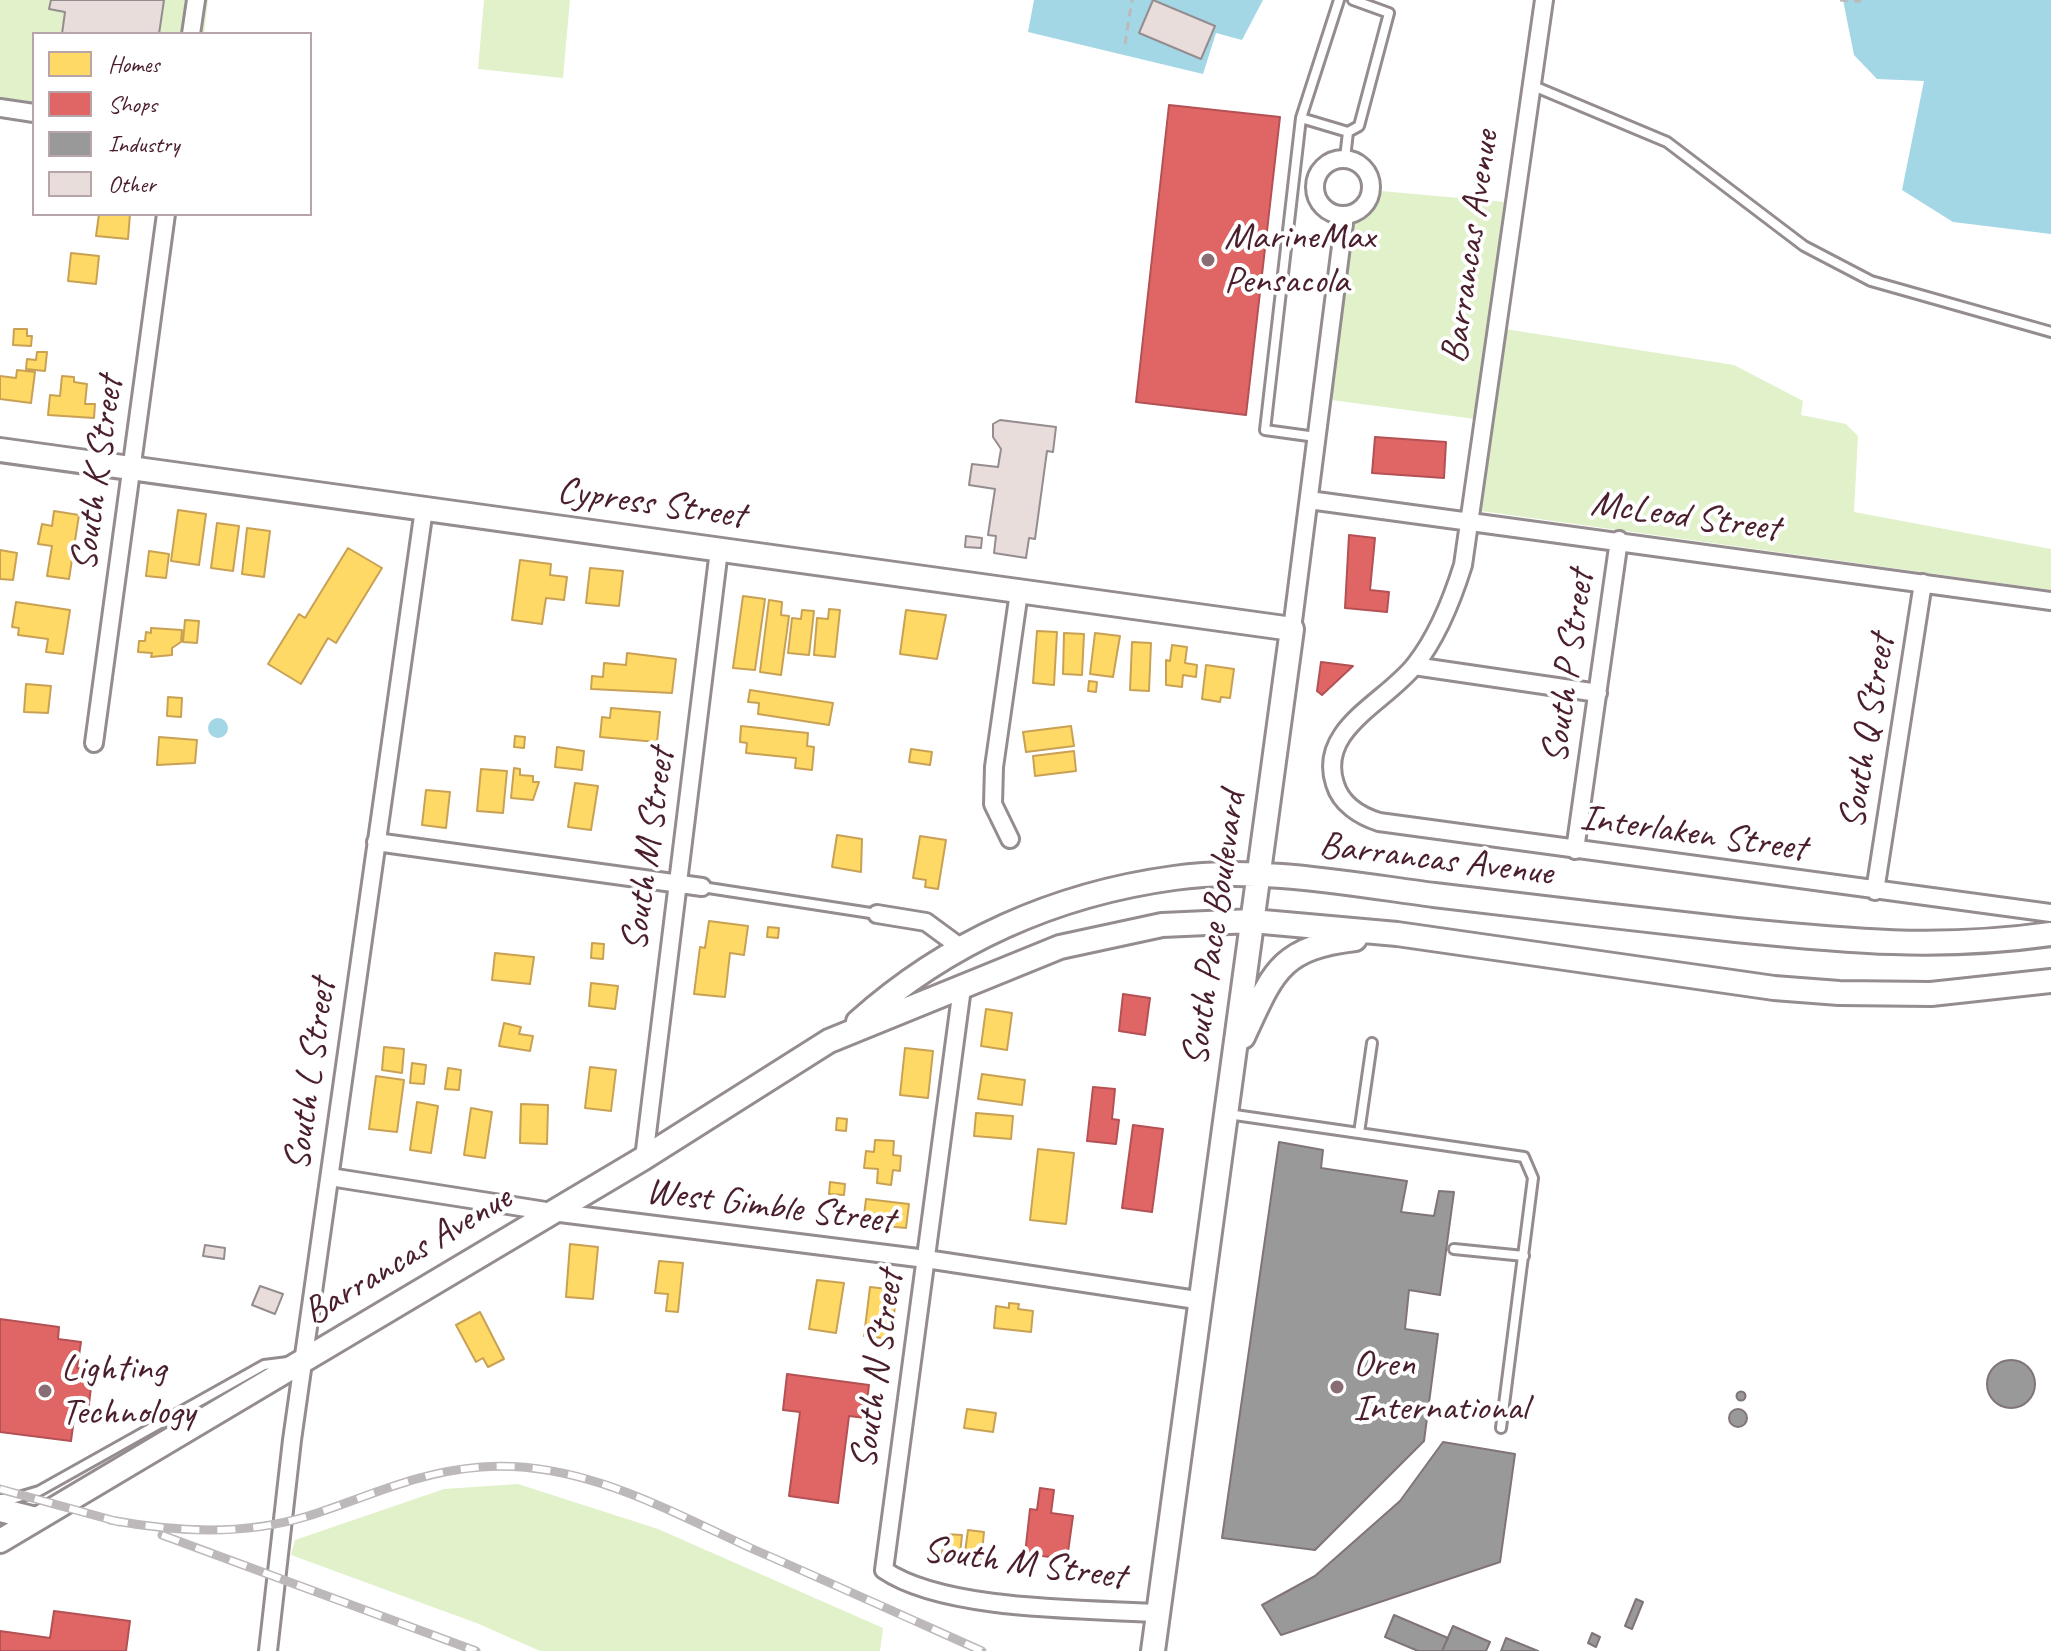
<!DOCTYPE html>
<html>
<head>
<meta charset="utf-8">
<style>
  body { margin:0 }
  #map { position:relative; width:2051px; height:1651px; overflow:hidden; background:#fff; font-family:Caveat,sans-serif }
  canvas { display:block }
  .legend { position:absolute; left:32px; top:32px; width:280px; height:184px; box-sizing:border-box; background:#fff; border:2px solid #b7a5aa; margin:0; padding:10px 14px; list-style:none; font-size:24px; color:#4a1f2b }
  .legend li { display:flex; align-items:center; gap:16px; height:40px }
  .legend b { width:40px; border:2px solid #b7a5aa }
</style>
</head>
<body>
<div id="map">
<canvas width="2051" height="1651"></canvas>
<ul class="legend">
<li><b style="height:22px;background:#ffd966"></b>Homes</li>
<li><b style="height:22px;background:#e06666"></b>Shops</li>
<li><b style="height:22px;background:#999"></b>Industry</li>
<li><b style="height:22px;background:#e9dddc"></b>Other</li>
</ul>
</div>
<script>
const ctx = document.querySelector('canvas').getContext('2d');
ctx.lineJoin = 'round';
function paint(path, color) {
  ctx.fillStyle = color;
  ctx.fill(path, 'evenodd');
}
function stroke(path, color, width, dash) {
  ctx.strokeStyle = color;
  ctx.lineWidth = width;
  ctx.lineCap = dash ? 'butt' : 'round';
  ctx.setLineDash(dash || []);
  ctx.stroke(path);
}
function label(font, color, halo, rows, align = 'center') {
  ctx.font = font + ' Caveat,sans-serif';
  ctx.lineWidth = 8;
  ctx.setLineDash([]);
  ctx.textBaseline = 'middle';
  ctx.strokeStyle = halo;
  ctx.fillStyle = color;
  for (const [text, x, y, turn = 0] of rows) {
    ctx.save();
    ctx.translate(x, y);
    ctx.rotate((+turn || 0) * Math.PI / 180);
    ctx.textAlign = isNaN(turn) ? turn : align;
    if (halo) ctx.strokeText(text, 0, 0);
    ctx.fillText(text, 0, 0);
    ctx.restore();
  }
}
const green = new Path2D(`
  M0,0H208L204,34H34V102L0,97Z
  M484,0H570L563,78L478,69Z
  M1381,191L1504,202L1475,419L1331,400L1353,224L1369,216Z
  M1505,329L1734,365L1803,401L1801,415L1846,424L1858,436L1854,512L2051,549V590L1481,511Z
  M518,1484L658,1529L883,1628L880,1651H540L479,1624L291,1555L295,1540L444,1489Z`);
const water = new Path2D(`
  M1034,0H1263L1242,40L1216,33L1203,74L1028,32Z
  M1843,0H2051V234L1953,222L1902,190L1924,81L1877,79L1854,55Z
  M208 728a10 10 0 1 1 20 0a10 10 0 1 1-20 0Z`);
const homes = new Path2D(`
  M99,214H130L128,239L96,236Z
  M71,253L99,256L96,284L68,281Z
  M14,329H27V336H32L31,346L13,345Z
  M37,352H47L45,371L26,369L27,359L36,360Z
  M17,370L35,372L31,403L0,399V376L16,378Z
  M62,376L74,377V382L87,384L85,404H95L94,418L48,415L50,395L60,396Z
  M178,510L206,514L199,565L171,561Z
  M54,511L79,515L69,579L47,576L52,546L38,544L42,524L52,526Z
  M217,523L239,526L233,571L211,568Z
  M247,528L270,531L264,577L242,574Z
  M348,548L382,568L336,643L328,638L301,684L268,664L299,614L305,618Z
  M0,550L17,553L13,580L0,579Z
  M149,551L169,554L166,578L146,576Z
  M520,560L551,564L550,575L567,577L564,600L546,598L542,624L512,620Z
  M590,568L623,571L619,606L586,603Z
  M743,596L765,599L755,670L733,668Z
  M769,600L782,602L781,615L789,616L781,675L760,672Z
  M16,602L70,610L63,654L46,652L48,639L18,635L19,628L12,627Z
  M829,609L840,610L835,657L814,655L817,618L828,619Z
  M802,610L814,611L809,655L788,653L792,618L801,619Z
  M906,610L946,615L937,659L900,654Z
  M185,620L199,621L197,643L183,642Z
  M151,628L182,630L181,642L172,648V655L151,657L152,653L138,652L139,641H145L146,632L151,633Z
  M1037,631L1057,632L1054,685L1033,683Z
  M1064,633L1084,634L1082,675L1063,674Z
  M1095,633L1120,636L1113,677L1090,674Z
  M1132,642L1151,643L1149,691L1130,690Z
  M1172,645L1187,647L1185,663L1197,665L1196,677L1183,675L1182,687L1166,685V660L1170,661Z
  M627,653L676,659L672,693L591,689L592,676L603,677L604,663L626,665Z
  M1206,665L1234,669L1230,698L1221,697L1220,702L1202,699Z
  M1089,681L1097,682L1096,692L1088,691Z
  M26,684L51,686L48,713L24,712Z
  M750,690L833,703L829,725L758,714L759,703L748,702Z
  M168,697L182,698L181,717L167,716Z
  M611,708L660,712L657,742L600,737L602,717L610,718Z
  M741,726L808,733L807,746L814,747L812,770L795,768L796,758L746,753L747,743L740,742Z
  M1071,726L1074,746L1026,752L1023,732Z
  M515,736L525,737L524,748L514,747Z
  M159,737L197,740L195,763L157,765Z
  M557,747L584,751L582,770L555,767Z
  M911,749L932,752L930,765L909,762Z
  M1074,751L1076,771L1035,776L1033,756Z
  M514,768L520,769V775L533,776V782H539L533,800L511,798Z
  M481,769L507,771L503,813L477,811Z
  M575,783L598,786L591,830L568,827Z
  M426,790L450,792L446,828L422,825Z
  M837,835L862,839L861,872L832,867Z
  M920,836L946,840L938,889L925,887L926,880L913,878Z
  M709,921L748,926L744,955L730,953L725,997L694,994L700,947L705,948Z
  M768,927L779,928L778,938L767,937Z
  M592,943L604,944L603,959L591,958Z
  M495,953L534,957L530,984L492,980Z
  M591,983L618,986L615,1009L589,1006Z
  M986,1009L1012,1013L1007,1050L981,1046Z
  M504,1023L521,1027L519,1034L533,1036L530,1051L499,1046Z
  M384,1047L404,1049L402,1073L382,1070Z
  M905,1048L933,1051L928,1098L900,1095Z
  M412,1063L426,1065L424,1084L410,1083Z
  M590,1067L616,1070L611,1111L585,1108Z
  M448,1068L461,1070L459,1090L445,1089Z
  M982,1074L1025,1080L1022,1105L978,1099Z
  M376,1076L404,1080L397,1132L369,1129Z
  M417,1102L438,1106L431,1153L410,1150Z
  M521,1104L548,1105L547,1144L520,1143Z
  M471,1108L492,1112L485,1158L464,1155Z
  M976,1113L1013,1116L1011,1139L974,1136Z
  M837,1118L847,1119L846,1131L836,1130Z
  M875,1140L894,1141L893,1155L901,1156L900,1171L893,1170L891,1185L877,1183L878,1169L864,1168L866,1151L874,1152Z
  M1038,1149L1074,1153L1066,1224L1030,1220Z
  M830,1182L845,1184L844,1195L829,1194Z
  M866,1199L909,1204L906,1228L863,1224Z
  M570,1244L598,1247L593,1299L566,1297Z
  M659,1261L683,1263L678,1312L666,1311L668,1294L655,1293Z
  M817,1280L844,1283L836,1333L809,1329Z
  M870,1287L897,1290L891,1339L864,1336Z
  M1009,1303L1019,1304L1018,1309L1033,1311L1031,1332L994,1328L996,1306L1009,1308Z
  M480,1312L504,1359L488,1367L483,1358L476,1362L456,1325Z
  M967,1409L996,1413L993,1432L964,1428Z
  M968,1530L984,1532L981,1562L964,1560Z
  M944,1534L962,1535L959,1564L941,1562Z`);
const shops = new Path2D(`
  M1169,105L1280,117L1246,415L1136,402Z
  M1375,437L1446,442L1444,478L1372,473Z
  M1349,535L1375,538L1370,590L1389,592L1387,612L1345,608Z
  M1321,662L1353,666L1322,695L1317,691Z
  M1123,994L1150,998L1145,1035L1119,1031Z
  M1093,1087L1115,1089L1112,1119L1119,1120L1116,1144L1087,1141Z
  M1133,1125L1163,1129L1152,1212L1122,1208Z
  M0,1319L59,1327L58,1339L81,1342L77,1368L93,1370L88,1413L75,1411L71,1441L0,1432Z
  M787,1374L869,1385L865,1418L849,1416L838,1503L789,1496L800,1412L783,1410Z
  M1040,1488L1054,1490L1051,1513L1073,1516L1067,1559L1025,1554L1030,1509L1037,1510Z
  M54,1611L130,1621L126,1651H0V1631L50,1638Z`);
const industry = new Path2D(`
  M1279,1142L1323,1150L1321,1168L1407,1181L1401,1212L1434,1216L1439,1191L1454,1192L1440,1295L1409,1290L1405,1329L1438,1334L1424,1441L1315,1550L1222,1538Z
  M1987 1384a24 24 0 1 1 48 0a24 24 0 1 1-48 0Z
  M1736.5 1396a4.5 4.5 0 1 1 9 0a4.5 4.5 0 1 1-9 0Z
  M1729 1418a9 9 0 1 1 18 0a9 9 0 1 1-18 0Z
  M1443,1442L1515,1454L1500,1562L1281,1635L1262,1605L1315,1576L1400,1501Z
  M1636,1599L1643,1602L1632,1629L1625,1626Z
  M1394,1615L1448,1638L1442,1651H1418L1385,1637Z
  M1453,1626L1490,1642L1486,1651H1442Z
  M1592,1633L1600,1637L1596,1647L1588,1643Z
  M1506,1638L1538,1651H1501Z`);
const building = new Path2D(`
  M51,0H164L159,34H62L65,12L49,9Z
  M1153,0L1215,26L1201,59L1139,33Z
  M1000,420L1056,427L1053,452L1047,451L1035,539L1029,538L1026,558L994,553L996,536L988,535L995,489L969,485L972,464L998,467L1001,449L993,437V424Z
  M966,536L982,538L981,548L965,547Z
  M205,1245L225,1248L224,1259L203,1256Z
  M260,1286L283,1294L275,1314L252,1305Z`);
const path = new Path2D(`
  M1840,0L1861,1
  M1125,44L1132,0`);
const lane = new Path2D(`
  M1531,85L1667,142L1804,246L1871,281L2051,332
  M1301,118L1339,0
  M1348,132L1359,126L1389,13L1353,0
  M1316,437L1265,430L1301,118L1348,132L1345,158
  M702,887L877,914
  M1228,1114L1524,1157L1533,1178L1501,1428
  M1359,1133L1372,1043
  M1454,1249L1524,1256
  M0,1499H12L39,1491L264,1365L288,1362`);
const street = new Path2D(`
  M1544,0L1463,565C1452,600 1438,636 1415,665C1385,703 1317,729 1335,784C1341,804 1360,816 1379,822L2051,913
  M191,34L196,0
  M0,108L34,113
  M1315 187a28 28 0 1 1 56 0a28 28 0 1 1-56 0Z
  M1309,500L2051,601
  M1292,629L1345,215
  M1414,666L1598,693
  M94,743L166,214
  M1010,839L993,804L994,767L1019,592
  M376,842L702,887
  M1575,850L1619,540
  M1875,891L1923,583
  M877,914L926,922L960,947
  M962,988L884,1570C944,1611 1085,1609 1159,1613
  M644,1158L719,550
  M330,1177L552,1212L926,1259L1203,1301
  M268,1651L292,1440L424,509`);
const secondary = new Path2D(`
  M0,450L1292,629L1153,1651
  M858,1022C947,942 1056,894 1174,878C1258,866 1350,884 1434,895C1535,907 1635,919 1736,930C1847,941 1939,950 2051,934
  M1243,1037C1273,973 1279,948 1355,939
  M0,1510L36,1519
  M0,1541L644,1158L829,1041L1060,947L1162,925L1252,921L1397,934L1774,988L1839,993L1931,994L2051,981`);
const rail = new Path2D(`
  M0,1489L119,1522
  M110,1520C176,1532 243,1536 308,1516C368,1497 416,1472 481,1467C579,1459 669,1511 755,1550C831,1583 906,1617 982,1651
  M162,1535L476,1651`);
const markers = [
  [1208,260,8,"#896d75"],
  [1337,1387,8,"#896d75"],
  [45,1391,8,"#896d75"]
];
const poiNames = [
  ["MarineMax",1224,238],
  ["Pensacola",1224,282],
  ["Oren",1353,1365],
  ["International",1353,1409],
  ["Lighting",61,1369],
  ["Technology",61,1413]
];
const streetNames = [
  ["Barrancas Avenue",1471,247,-82],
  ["South K Street",98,474,-82],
  ["Cypress Street",651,504,8],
  ["McLeod Street",1685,517,8],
  ["South P Street",1569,667,-82],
  ["South Q Street",1868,732,-81],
  ["Interlaken Street",1693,834,8],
  ["South M Street",649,850,-82],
  ["Barrancas Avenue",1436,860,7],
  ["South Pace Boulevard",1215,929,-82],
  ["South L Street",311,1075,-82],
  ["West Gimble Street",770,1207,7],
  ["Barrancas Avenue",408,1256,-31],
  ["South N Street",878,1370,-82],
  ["South M Street",1024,1564,8]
];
paint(green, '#e1f1ca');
paint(water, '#a3d7e6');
paint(homes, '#ffd966');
stroke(homes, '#c9a154', 2);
paint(shops, '#e06666');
stroke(shops, '#b35154', 2);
paint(industry, '#999');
stroke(industry, '#817478', 2);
paint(building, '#e9dddc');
stroke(building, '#948c8e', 2);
stroke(lane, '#948c8e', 14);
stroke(street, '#948c8e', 22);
stroke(secondary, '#948c8e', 28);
stroke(path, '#bdb8b9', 3, [8, 6]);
stroke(lane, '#fff', 8);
stroke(street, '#fff', 16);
stroke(secondary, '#fff', 22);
stroke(rail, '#bdb8b9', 9);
stroke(rail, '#fff', 6, [18]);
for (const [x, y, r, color] of markers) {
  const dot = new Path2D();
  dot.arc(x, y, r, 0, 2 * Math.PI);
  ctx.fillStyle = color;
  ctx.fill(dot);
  stroke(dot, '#fff', 3);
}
label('38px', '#4a1f2b', '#fff', poiNames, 'left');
label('38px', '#4a1f2b', '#fff', streetNames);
</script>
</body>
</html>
